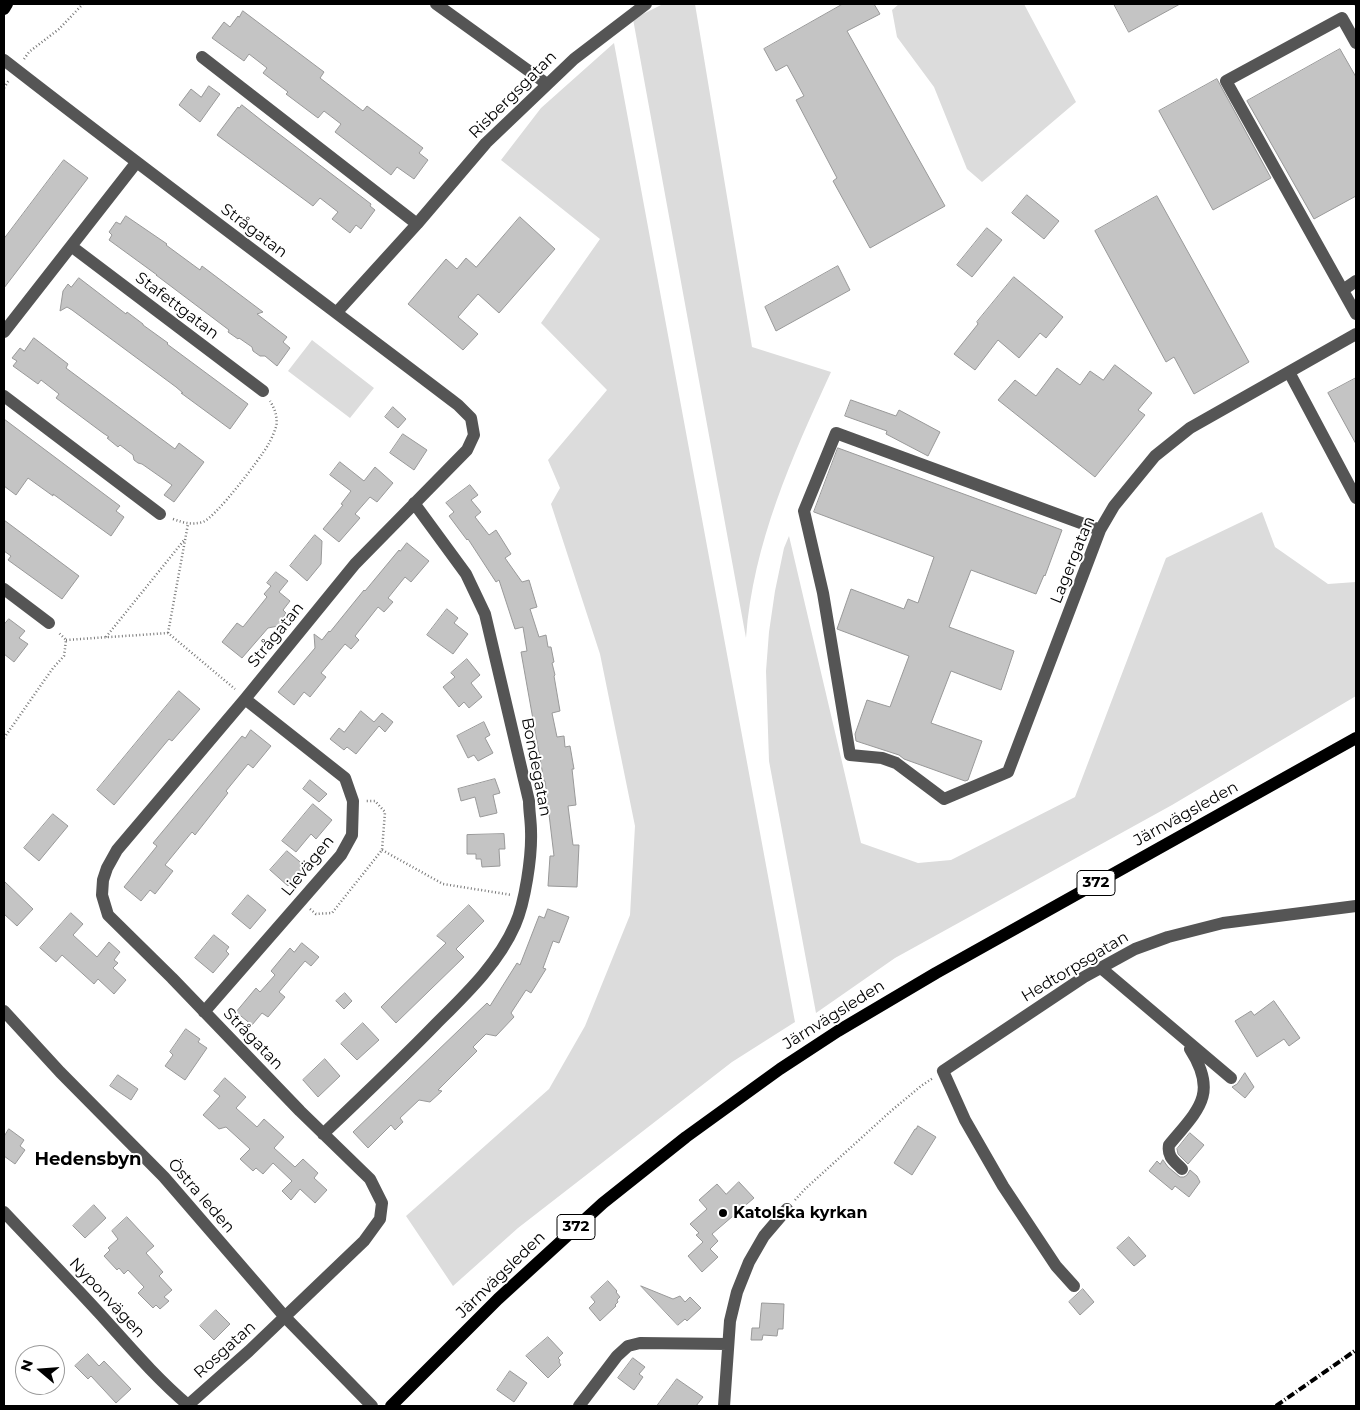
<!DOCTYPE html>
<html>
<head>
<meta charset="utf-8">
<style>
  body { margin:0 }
  #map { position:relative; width:1360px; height:1410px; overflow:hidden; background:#fff; font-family:Montserrat,sans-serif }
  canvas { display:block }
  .frame { position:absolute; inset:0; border:5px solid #000; pointer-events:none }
  .north { position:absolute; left:15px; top:1345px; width:50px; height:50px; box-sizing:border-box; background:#fff; border:1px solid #999; border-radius:50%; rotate:288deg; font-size:14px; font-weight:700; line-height:20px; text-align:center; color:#000 }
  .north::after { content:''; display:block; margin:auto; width:18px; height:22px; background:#000; clip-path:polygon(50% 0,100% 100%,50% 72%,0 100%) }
</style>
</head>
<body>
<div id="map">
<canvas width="1360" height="1410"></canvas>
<div class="frame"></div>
<div class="north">N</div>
</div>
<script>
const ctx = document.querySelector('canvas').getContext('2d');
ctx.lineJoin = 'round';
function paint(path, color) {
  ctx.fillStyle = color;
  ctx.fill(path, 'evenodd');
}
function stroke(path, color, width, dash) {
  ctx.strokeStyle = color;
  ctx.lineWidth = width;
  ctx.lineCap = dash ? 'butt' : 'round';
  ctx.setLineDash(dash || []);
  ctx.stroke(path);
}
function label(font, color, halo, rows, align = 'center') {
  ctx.font = font + ' Montserrat,sans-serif';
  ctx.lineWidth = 4;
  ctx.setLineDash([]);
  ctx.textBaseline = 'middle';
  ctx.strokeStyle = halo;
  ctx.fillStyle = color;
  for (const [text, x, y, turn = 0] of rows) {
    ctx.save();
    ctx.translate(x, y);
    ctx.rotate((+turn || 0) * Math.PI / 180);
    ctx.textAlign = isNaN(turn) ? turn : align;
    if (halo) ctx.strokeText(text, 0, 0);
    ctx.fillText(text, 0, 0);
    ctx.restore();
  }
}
const green = new Path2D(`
  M663,4H695L752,347L831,372C792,457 753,543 746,638L633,19Z
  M899,4H1024L1076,102L982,182L967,169L934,87L897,37L892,10Z
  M614,43L795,1022L732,1062L518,1228L453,1286L406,1216L549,1089L585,1026L630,915L635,826L600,654L551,504L560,488L548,460L607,390L541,323L600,239L501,160L541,108Z
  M312,340L374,388L350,418L288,371Z
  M1262,512L1275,547L1328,584L1356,582V696L1172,805L895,958L816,1013L769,761L766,671L769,632L775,591L784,548L789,536L861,843L918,863L951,860L1075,797L1166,558Z`);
const building = new Path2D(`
  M843,4H874L880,14L847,31L945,206L870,248L833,181L837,178L796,100L804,96L787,65L776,71L764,49Z
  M1114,4H1180L1129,32Z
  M243,11L324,72L320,78L363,111L367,106L423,148L419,153L428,160L414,179L397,167L391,175L335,132L341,124L324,111L318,118L286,94L288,92L263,73L267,68L249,54L244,61L212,38L224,22L230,27L238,16L239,17Z
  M1340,49L1356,77V196L1314,219L1247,101Z
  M1217,79L1271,178L1213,210L1159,111Z
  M209,86L220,94L200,122L179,105L191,89L201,97Z
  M242,105L266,124L371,204L370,206L375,210L361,229L356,225L350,233L332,219L338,212L320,198L313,206L217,135L238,107L239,108Z
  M64,160L88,178L4,288V239Z
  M1027,195L1059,221L1044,239L1012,213Z
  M1157,196L1249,362L1194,394L1174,357L1166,362L1095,231Z
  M126,216L167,244L166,245L200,270L202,266L263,312L257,314L287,337L283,342L290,348L277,366L265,356H260L253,351L252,347L239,338L238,339L228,332L229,330L156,275H157L109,240L112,235L109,232L116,222L120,224Z
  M520,217L555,249L499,313L478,294L458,317L478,334L463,350L408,304L446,259L457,269L466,258L476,267Z
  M987,228L1002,240L972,277L957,265Z
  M838,266L850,290L776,331L765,307Z
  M1014,277L1063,317L1046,338L1040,333L1019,358L998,340L975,370L954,354L978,324L977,322Z
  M79,278L126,314L127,312L143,324V325L168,343L167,344L248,404L230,429L181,393H183L176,387L72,310L67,307L60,311L63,291L68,284L71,287Z
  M34,338L68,364L66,368L175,449L179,443L204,462L174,502L164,495L172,485L142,464L138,463L134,460L133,455L120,445L118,447L107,438L109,437L103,433L56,398L59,394L41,380L38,384L13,366L17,361L12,358L20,348L24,351Z
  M1115,365L1152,393L1138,410L1145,415L1095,477L998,400L1015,380L1036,396L1057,368L1080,385L1090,371L1103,380Z
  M1356,378V444L1328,393Z
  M851,400L896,416L899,410L940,432L928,456L886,434L887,431L845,416Z
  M393,407L406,419L398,428L385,417Z
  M4,419L120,506L116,511L124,517L111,536L53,494V496L28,478L16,495L4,486Z
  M403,434L427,450L414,470L390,453Z
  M838,448L1062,530L1045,576L1044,575L1036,594L971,570L949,627L1014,651L1001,690L951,671L931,723L982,741L968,780L965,781L904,759L899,755L856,741L855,734L867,700L890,707L909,656L837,629L851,589L904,609L908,599L918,603L934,557L814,512Z
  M340,462L364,481L375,467L393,483L377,502L370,497L355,514L360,518L339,542L323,529L343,505L341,504L351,491L330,475Z
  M470,485L478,495L471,500L481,512L475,517L489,535L496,530L511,554L505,558L522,582L529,580L537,607L530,609L539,637L546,635L548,647H551L554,662L552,663L555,675L554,676L560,711L552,713L557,737L564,736L565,747L570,746L574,769H572L576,805L568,806L573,845H579L577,887L548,886L550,856H554L545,781H544L521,652L527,651L523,627L515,629L499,580L496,582L468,539L467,540L449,516L454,512L446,503Z
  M4,520L79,576L62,599L8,560L11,556L4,551Z
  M315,535L322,541L321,564L307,581L290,566Z
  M407,543L429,561L411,582L405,577L388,598L393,602L384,612L378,607L355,636L359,640L351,649L345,644L321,673L326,677L310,697L304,692L294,705L278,692L315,648L314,634L322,640L329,631L330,632L364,590L365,591L399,550L400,551Z
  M276,572L288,581L279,592L290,601L283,610L286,613L278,626L268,628L242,658L222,642L237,623L243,627L267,597L264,594L271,586L267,583Z
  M447,609L458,618L454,623L468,634L453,654L427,635Z
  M9,619L25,631L19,638L28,644L14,662L4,654V625Z
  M467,659L480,675L471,683L482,697L469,708L464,702L459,707L443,687L455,677L451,673Z
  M179,691L200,709L172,741L169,739L114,805L97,790Z
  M361,711L374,722L382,713L393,722L385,732L379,726L356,754L347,747L344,750L330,739L339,728L344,732Z
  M484,722L490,735L485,738L493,753L478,761L474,755L468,758L457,736Z
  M251,730L271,746L253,768L248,764L226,791L228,793L195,835L192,832L165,865L173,871L155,894L150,890L141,901L124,887L157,846L153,843L242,736L245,738Z
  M495,779L500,793L493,795L497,813L480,817L475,797L461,801L458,789Z
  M310,780L327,794L319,802L303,789Z
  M313,804L332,820L316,839L311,834L296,852L282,841Z
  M53,814L68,826L39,861L24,848Z
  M504,834L505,849H499L500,866L482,867L481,859H476V854H467V835Z
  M287,851L305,866L288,886L270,870Z
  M4,881L33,909L17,926L4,914Z
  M248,895L266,910L250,929L232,914Z
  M469,905L484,921L456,949L464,957L396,1023L381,1007L446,943L437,936Z
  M548,909L569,917L559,943L553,941L543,968L546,969L531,993L526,990L511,1013L514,1017L496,1036L486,1034L473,1047L477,1051L438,1090L442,1091L430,1102L419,1100L400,1118L403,1122L395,1130L391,1125L368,1148L353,1132L487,1003L490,1006L517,963L520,965L539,916L544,918Z
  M71,913L83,924L73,935L97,957L109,942L120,952L114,960L118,963L113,968L126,980L114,994L98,979L94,984L62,955L56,962L40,948Z
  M214,935L229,947L226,951L229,954L213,973L195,958Z
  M302,943L319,957L311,966L305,961L279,992L285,997L268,1017L262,1013L252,1025L236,1012L256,988L260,992L275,975L271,971L290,948L294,952Z
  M345,993L352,1001L344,1009L336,1001Z
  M1274,1001L1300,1038L1289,1046L1284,1039L1257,1057L1235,1021L1251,1011L1254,1015Z
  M363,1023L379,1040L357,1060L341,1044Z
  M186,1029L200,1039L198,1042L207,1048L185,1080L165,1066L173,1055L170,1052Z
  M325,1059L340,1076L318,1097L303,1080Z
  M1245,1073L1254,1087L1245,1098L1232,1087L1237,1084Z
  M118,1075L138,1089L131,1100L110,1086Z
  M225,1078L246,1097L236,1108L257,1127L264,1119L284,1137L274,1148L295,1167L303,1159L318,1173L314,1178L327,1190L315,1203L300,1189L291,1200L282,1191L292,1181L273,1163L263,1174L256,1168L253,1171L240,1159L250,1149L226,1127L219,1129L203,1115L220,1096L214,1091Z
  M918,1126L936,1137L912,1175L894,1163L915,1129H916Z
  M9,1129L24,1140L20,1146L25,1150L15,1164L4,1156V1137Z
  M1190,1133L1204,1145L1188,1164L1178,1154L1177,1149Z
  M1163,1160L1168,1167L1180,1177H1184L1187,1175L1190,1170L1197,1176L1200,1182L1189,1197L1175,1186L1172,1190L1149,1171L1157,1161L1160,1164Z
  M739,1182L754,1198L712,1234L718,1241L710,1249L718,1257L702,1272L688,1256L703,1242L696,1235L699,1233L690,1224L707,1209L699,1200L717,1184L726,1194Z
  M94,1205L106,1218L85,1238L73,1226Z
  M127,1217L154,1246L146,1253L163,1272L159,1276L172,1290L164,1297L169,1301L160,1309L156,1305L153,1308L138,1293L144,1287L128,1270L124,1274L119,1268L117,1270L104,1256L110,1250L108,1248L118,1239L112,1231Z
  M1129,1237L1146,1256L1134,1266L1117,1248Z
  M608,1281L617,1291L616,1292L620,1297L617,1300L618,1302L615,1305L616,1306L600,1321L589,1308L595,1302L591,1297Z
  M641,1286L673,1299L680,1296L685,1302L690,1297L701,1308L687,1321L685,1319L678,1325Z
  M1083,1289L1094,1302L1080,1315L1069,1302Z
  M762,1303L784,1304L783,1329H778L777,1336L763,1335L762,1340H751L752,1328H759Z
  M216,1310L230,1324L214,1340L200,1326Z
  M548,1337L563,1353L558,1358L560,1360L559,1362L561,1365L548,1378L526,1356Z
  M88,1354L99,1366L104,1361L131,1389L116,1403L91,1376L88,1379L75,1366Z
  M633,1358L645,1367L639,1374L643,1377L634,1390L618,1378Z
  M510,1371L527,1383L514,1402L497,1390Z
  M677,1379L703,1397L696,1406H657Z`);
const path = new Path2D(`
  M1355,4L1356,6
  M24,59L29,52L59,29L83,4
  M4,88L9,80
  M173,519C184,523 191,525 203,522C216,517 260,459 268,445C271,440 274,433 276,427C278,418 275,409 270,401
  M168,633L188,524
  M106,637L185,539
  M66,640L168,633L235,689
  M4,738L53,668L64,656L66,640L58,632
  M382,850L443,884L512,895
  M310,909L316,914L332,913L382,850L385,812L375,801H366
  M795,1200L805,1189L891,1111L921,1086L933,1078`);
const minor = new Path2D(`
  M436,4L547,84
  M1356,43L1342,18L1226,81L1356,314
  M202,57L417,224
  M4,60C154,177 307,290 458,405L471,418L474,435L467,450L355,564L245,699L117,850L107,868L103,880L102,895L108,915L172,978L300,1111L370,1179L382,1203L380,1219L364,1241L249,1351L187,1406
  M71,246L263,391
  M1343,290L1356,281
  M337,312L417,224L486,143L574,59L646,4
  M4,332L136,163
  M1289,372L1356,498
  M4,396L160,514
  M1100,530L836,433L804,511L823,593L850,755L882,758L896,763L944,799L1008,772L1100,530L1114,506L1155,456L1190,428L1356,334
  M4,589L49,623
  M1101,968L1231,1078
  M4,1011L60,1072L164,1177L285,1317L372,1406
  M204,1012L341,855L352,835L353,801L345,778L245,699
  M323,1134C361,1098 399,1062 435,1025C465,995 498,964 515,925C525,903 532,856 531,831C531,821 529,811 529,801L485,614L466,574L414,503
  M1182,1169C1174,1161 1167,1157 1169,1145C1198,1110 1219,1094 1190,1049
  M4,1212C36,1246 69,1280 101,1315C129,1346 156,1378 188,1405
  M1074,1286L1056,1266L1003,1186L965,1120L943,1071L1084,977L1135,949L1168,937L1223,923L1356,906
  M579,1406L617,1356L628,1346L640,1343L728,1344
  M724,1406L730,1321L737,1292L749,1262L764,1236L787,1209`);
const major = new Path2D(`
  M4,9L7,4
  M391,1406L498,1299L603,1203L686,1137L780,1069L838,1031L936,973L1356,738`);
const rail = new Path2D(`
  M1276,1406L1356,1350`);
const markers = [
  [723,1213,5,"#000"]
];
const shields = [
  [1096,883,38],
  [576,1227,38]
];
const shieldNames = [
  ["372",1096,883],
  ["372",576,1227]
];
const streetNames = [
  ["Risbergsgatan",513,95,-45],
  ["Strågatan",254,231,37],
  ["Stafettgatan",177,306,37],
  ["Lagergatan",1073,560,-68],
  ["Strågatan",276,635,-51],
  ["Bondegatan",536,767,79],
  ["Järnvägsleden",1186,814,-29],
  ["Lievägen",308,866,-51],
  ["Hedtorpsgatan",1075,967,-31],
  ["Järnvägsleden",834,1015,-32],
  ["Strågatan",253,1039,46],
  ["Östra leden",201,1196,49],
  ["Järnvägsleden",501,1275,-44],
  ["Nyponvägen",107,1298,47],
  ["Rosgatan",225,1350,-42]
];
const poiNames = [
  ["Katolska kyrkan",733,1213]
];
const neighbourhoodNames = [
  ["Hedensbyn",88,1160]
];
paint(green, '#dcdcdc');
paint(building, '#c4c4c4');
stroke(building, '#999', 1);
stroke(path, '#777', 2.5, [1, 2.5]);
stroke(minor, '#555', 12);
stroke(major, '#000', 12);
stroke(rail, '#000', 4, [8, 2.5, 1, 2.5]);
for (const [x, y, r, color] of markers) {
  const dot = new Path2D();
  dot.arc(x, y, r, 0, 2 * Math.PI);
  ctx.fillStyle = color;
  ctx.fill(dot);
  stroke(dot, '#fff', 2);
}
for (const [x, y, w] of shields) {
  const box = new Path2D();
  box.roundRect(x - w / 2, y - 12.5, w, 25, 4);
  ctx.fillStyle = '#fff';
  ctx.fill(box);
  stroke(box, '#000', 1);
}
label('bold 15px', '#000', null, shieldNames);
label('16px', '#000', '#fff', streetNames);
label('bold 16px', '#000', '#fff', poiNames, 'left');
label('bold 18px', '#000', '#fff', neighbourhoodNames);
</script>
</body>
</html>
